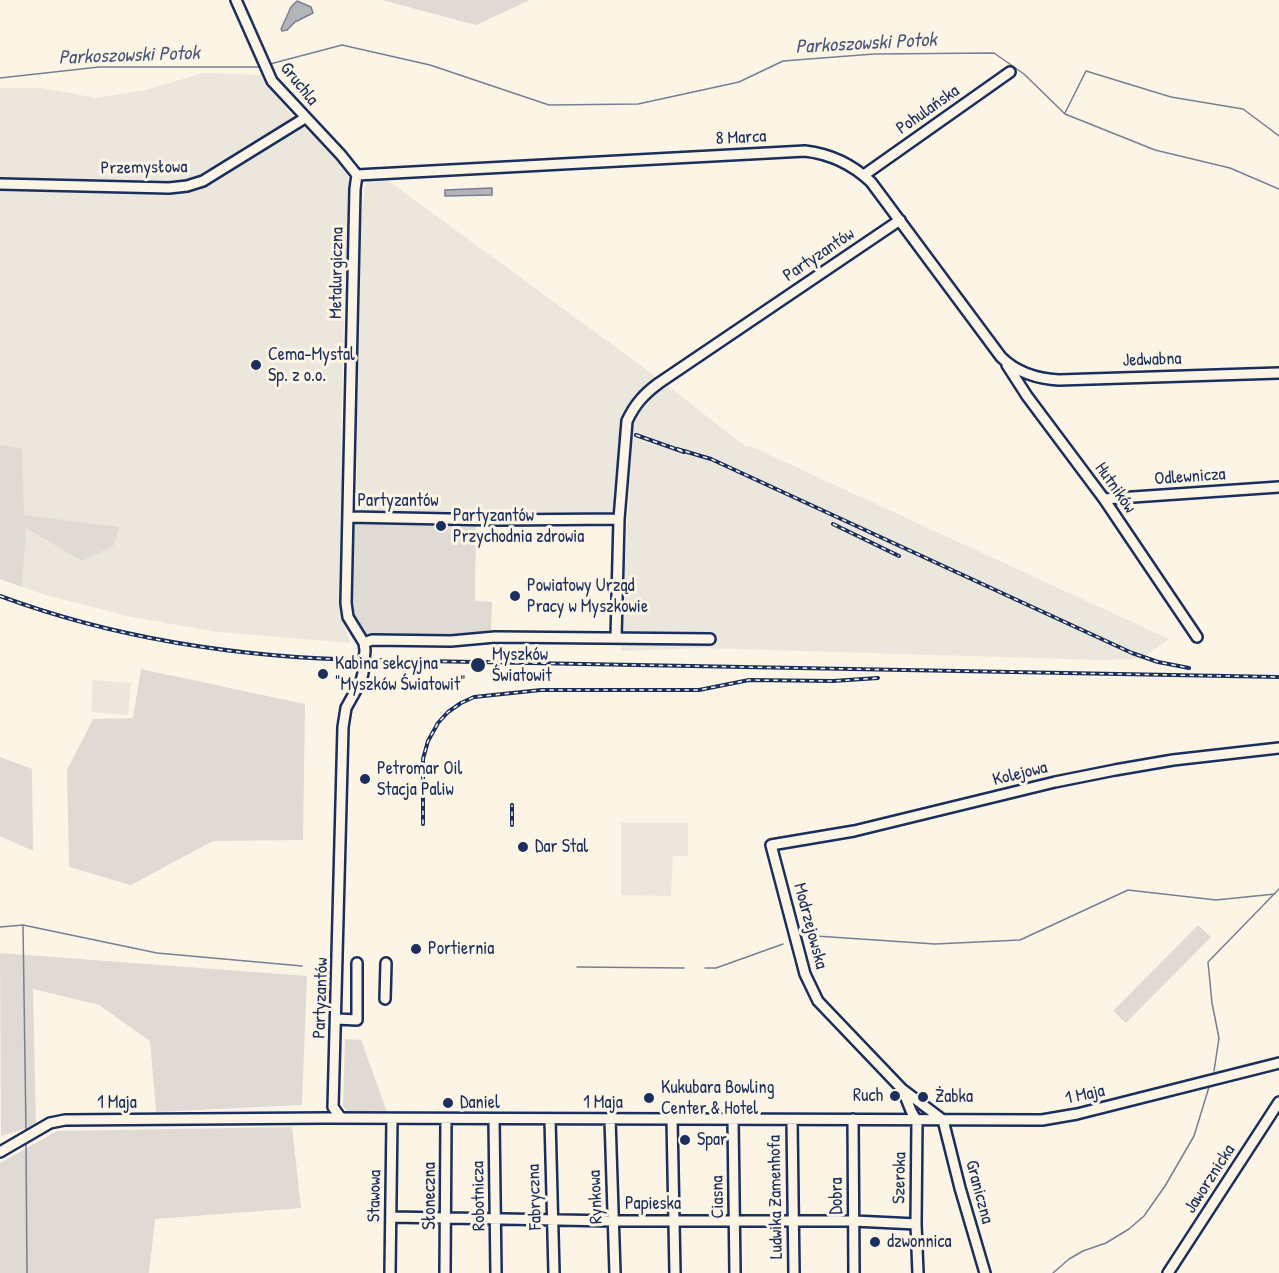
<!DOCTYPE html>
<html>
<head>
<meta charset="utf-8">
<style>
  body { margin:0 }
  canvas { display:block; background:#fcf5e5 }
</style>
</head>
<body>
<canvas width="1279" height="1273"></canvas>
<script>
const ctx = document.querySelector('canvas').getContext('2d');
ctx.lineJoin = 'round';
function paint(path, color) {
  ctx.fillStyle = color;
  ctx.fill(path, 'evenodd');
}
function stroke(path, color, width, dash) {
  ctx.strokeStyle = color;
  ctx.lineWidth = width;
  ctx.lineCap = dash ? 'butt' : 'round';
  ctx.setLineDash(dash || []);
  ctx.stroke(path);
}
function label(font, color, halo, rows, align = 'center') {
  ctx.font = font + ' "Patrick Hand",sans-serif';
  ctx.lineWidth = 6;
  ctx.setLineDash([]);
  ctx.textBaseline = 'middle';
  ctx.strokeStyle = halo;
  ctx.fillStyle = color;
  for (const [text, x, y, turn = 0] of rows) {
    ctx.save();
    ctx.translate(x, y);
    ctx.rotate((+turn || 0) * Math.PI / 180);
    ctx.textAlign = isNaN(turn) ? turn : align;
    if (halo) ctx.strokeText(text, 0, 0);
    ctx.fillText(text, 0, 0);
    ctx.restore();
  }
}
const built = new Path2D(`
  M203,73L263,75L295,121L314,134L347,170L351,190L349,267L345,278L341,434L344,532L343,620L350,643L217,632L127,616L39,593L0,578V88H42L96,98L146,90Z
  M370,179H386L659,379L639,394L625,414L616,512L612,514L362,513L357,508L356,373L357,234L360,232L365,184Z
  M664,383L745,446H750L1169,639L1141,659L1101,660L702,648L621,651L632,424L637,406Z
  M93,680L131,683L128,715L91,712Z
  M621,823H688V856H673L671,896L621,895Z`);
const green = new Path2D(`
  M382,0H530L476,25Z
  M0,445L22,449L24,515L119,527L113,546L82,561L26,528L22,587L0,579Z
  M358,521L425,522L430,526H435L436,529L442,528L443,526L449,525L453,523H476L475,601L492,602L491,634L451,638L365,634L355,619L351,605L352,527L353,523Z
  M141,669L305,704L303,840L213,841L131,885L69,867L67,770L93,719L133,718Z
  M0,757L32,769L33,851L0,836Z
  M1198,925L1211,937L1126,1023L1113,1011Z
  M0,953L307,976L302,1105L156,1112L150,1041L99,1005L33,989L36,1125L1,1136Z
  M345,1039L361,1040L387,1112L385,1115H352L343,1107Z
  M292,1127L301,1208L155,1219L149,1273H0V1163L57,1131Z`);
const water = new Path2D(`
  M297,1L311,7L313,13L295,22L287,30L282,31L281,29L291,7Z
  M492,188V195L445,196V190Z`);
const stream = new Path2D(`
  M270,64L342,45L430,65L549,105L638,104L739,82L783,61L874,54L994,53L1024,74L1065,114L1155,150L1230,168L1279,189
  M0,78L99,67H259
  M1065,113L1086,71L1171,97L1243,109L1279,136
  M23,925L26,1131
  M0,927L23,925L157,953L302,966
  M801,935L935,944L1020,940L1128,890L1216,900L1275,894
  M577,967L684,968
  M705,968H716L783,944
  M1214,1071L1219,1038L1212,1003L1208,962L1279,889
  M26,1142L27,1273
  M1053,1273L1069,1259L1083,1251L1106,1243L1129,1229L1144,1216L1165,1186L1194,1136L1209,1087`);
const minor = new Path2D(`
  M236,0L272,81L341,155L357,175
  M357,175L805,151C831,154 852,164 871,182L1001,357C1016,372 1038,379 1059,380L1279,373
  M864,175L1010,72
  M0,184L169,188L187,186L203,181L305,118
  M1007,365L1027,396L1104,499L1197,637
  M1104,499L1279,487
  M349,517L497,520L619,519
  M616,638L619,519L627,421C635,404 644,394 659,383L900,220
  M364,643L372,640L451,641L495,637L710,639
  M385,999L386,963
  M337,1019L357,1020V963
  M904,1094C909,1103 910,1113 917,1120
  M341,1118L333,1107L343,727L346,708L361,681L363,673L365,650L364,643L348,617L346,603L355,189L357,175
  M494,1119L496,1273
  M550,1119L554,1273
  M610,1119L615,1273
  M672,1119L675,1273
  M733,1119L735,1273
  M853,1119L854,1273
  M792,1120L794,1273
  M917,1120L916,1224L918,1273
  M0,1152L50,1123L65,1120L324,1118L1042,1120L1077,1114L1279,1063
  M391,1217L614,1221H854L916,1224
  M390,1273L392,1119
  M445,1273L446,1119
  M985,1273L960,1188L943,1120L902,1089L818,1001L805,974L771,845L854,831L1055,782L1115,770L1173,760L1279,748
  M1168,1273L1279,1102`);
const rail = new Path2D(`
  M636,435L684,452
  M677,449L711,459L1132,653L1158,662L1189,668
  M833,524L899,556
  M0,596C119,640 242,658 369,660L1279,677
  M423,824V759L428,741L438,723L448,712L461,703L474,697L541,690H699L749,680L833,681L878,678
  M512,825V805`);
const markers = [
  [256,365,6,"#1b2f5e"],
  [441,526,6,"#1b2f5e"],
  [515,596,6,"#1b2f5e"],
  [478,665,8,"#1b2f5e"],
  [323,674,6,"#1b2f5e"],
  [365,779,6,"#1b2f5e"],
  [523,847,6,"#1b2f5e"],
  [416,949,6,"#1b2f5e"],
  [895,1096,6,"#1b2f5e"],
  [923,1097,6,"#1b2f5e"],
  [649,1098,6,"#1b2f5e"],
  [448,1103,6,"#1b2f5e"],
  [685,1140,6,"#1b2f5e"],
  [875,1242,6,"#1b2f5e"]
];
const streetNames = [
  ["Gruchla",299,84,51],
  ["Pohulańska",928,110,-35],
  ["8 Marca",741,138,-3],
  ["Przemysłowa",144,168,-1],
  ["Partyzantów",819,255,-34],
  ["Metalurgiczna",337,273,-89],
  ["Jedwabna",1152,360,-2],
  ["Odlewnicza",1190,477,-4],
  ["Hutników",1115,488,55],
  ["Partyzantów",398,501],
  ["Kolejowa",1020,774,-14],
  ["Modrzejowska",810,926,75],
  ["Partyzantów",321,998,-88],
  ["1 Maja",1085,1095,-12],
  ["1 Maja",117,1103],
  ["1 Maja",603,1103],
  ["Szeroka",900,1178,-89],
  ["Jaworznicka",1210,1179,-57],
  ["Graniczna",979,1192,75],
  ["Stawowa",375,1196,-89],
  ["Słoneczna",430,1196,-90],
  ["Robotnicza",479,1196,-91],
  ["Dobra",837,1196,-90],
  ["Fabryczna",535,1197,-92],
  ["Rynkowa",596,1197,-92],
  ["Ciasna",718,1197,-91],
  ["Ludwika Zamenhofa",776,1197,-91],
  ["Papieska",653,1204]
];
const poiNames = [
  ["Cema-Mystal",268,355],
  ["Sp. z o.o.",268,376],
  ["Partyzantów",453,516],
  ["Przychodnia zdrowia",453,537],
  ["Powiatowy Urząd",527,586],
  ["Pracy w Myszkowie",527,607],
  ["Myszków",492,655],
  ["Światowit",492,676],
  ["Kabina sekcyjna",335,664],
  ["\"Myszków Światowit\"",335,685],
  ["Petromar Oil",377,769],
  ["Stacja Paliw",377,790],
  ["Dar Stal",535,847],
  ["Portiernia",428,949],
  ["Kukubara Bowling",661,1088],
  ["Center & Hotel",661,1109],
  ["Ruch",883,1096,"right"],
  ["Żabka",935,1097],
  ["Daniel",460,1103],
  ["Spar",697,1140],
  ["dzwonnica",887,1242]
];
const waterNames = [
  ["Parkoszowski Potok",866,44,-3],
  ["Parkoszowski Potok",129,56,-2]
];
paint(built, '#ece7dc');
paint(green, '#dfdbd4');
paint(water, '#b2b4b8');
stroke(water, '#767f94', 1.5);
stroke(stream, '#767f94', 1.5);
stroke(minor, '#1b2f5e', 14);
stroke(minor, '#fcf5e5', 9);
stroke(rail, '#1b2f5e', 4);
stroke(rail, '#fcf5e5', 1.5, [4.5]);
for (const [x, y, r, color] of markers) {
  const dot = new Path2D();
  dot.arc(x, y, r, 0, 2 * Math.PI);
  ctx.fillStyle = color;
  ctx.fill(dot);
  stroke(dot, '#fcf5e5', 2);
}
label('18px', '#1b2f5e', '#fcf5e5', streetNames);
label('18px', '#1b2f5e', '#fcf5e5', poiNames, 'left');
label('italic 20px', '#485779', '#fcf5e5', waterNames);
</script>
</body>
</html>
